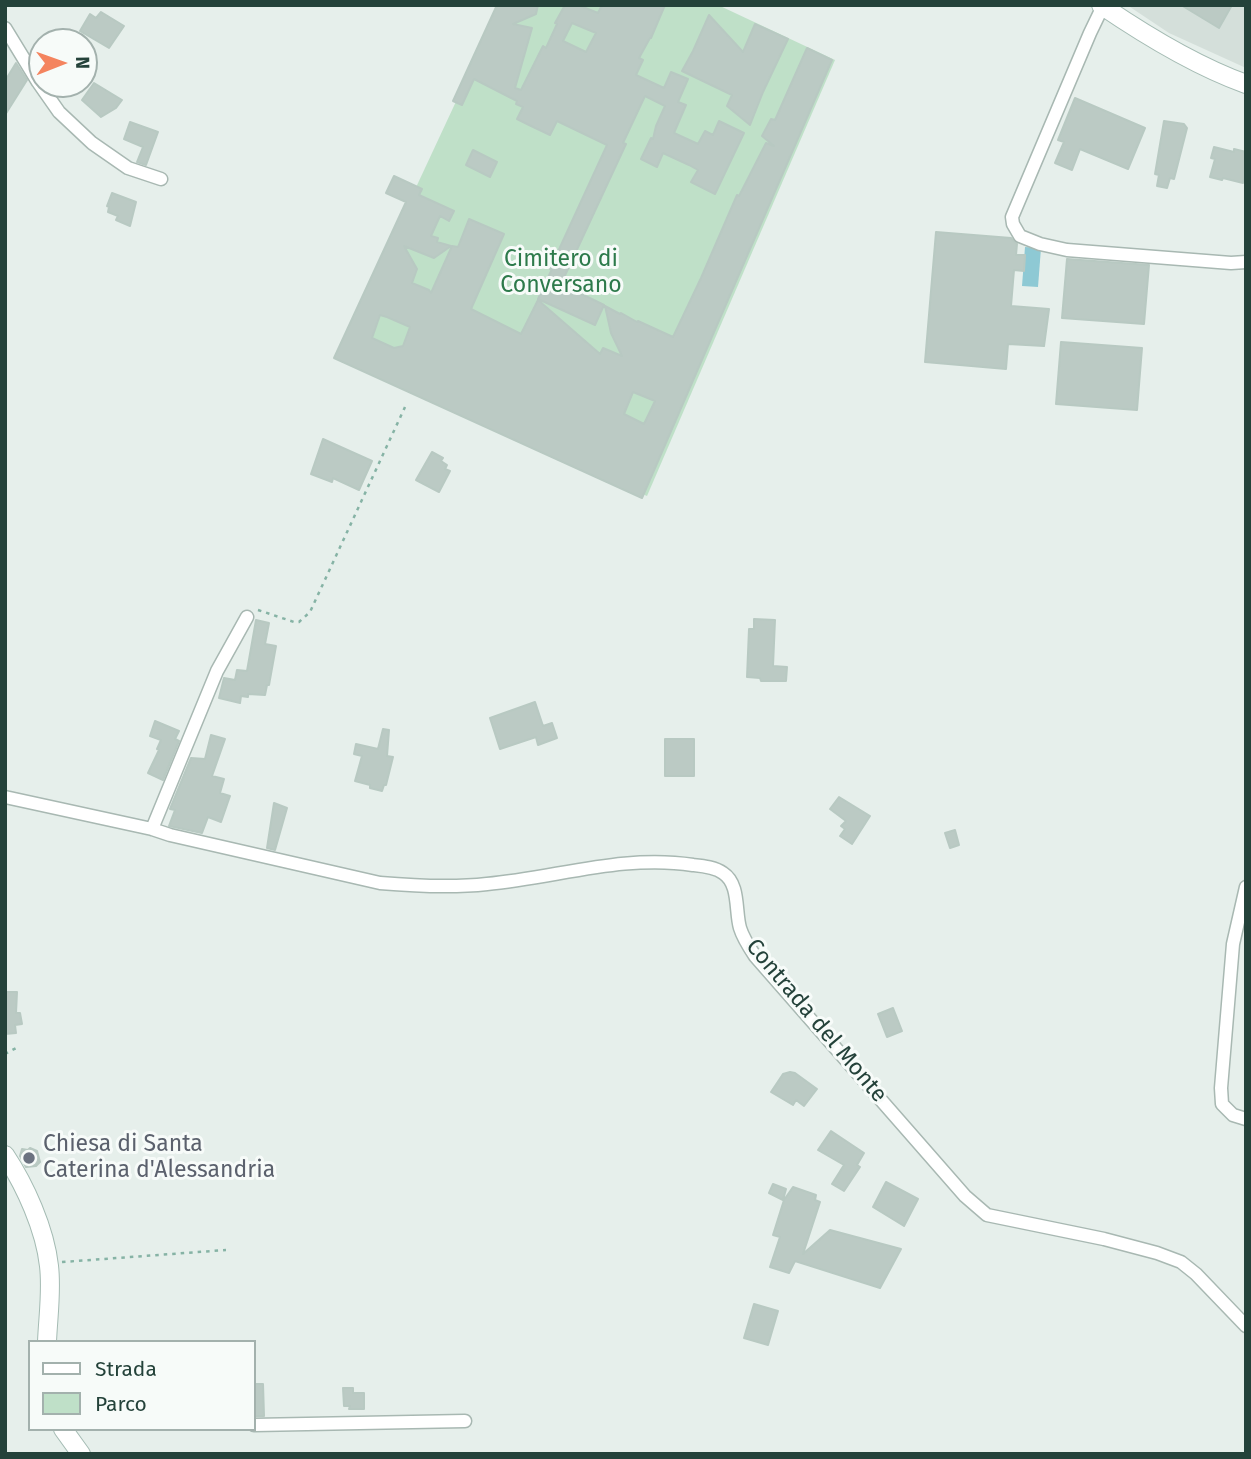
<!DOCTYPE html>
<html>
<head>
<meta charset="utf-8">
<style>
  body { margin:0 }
  #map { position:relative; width:1251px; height:1459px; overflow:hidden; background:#e6efeb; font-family:"Fira Sans",sans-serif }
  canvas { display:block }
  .frame { position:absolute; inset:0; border:7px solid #24423a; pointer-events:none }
  .legend { position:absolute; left:28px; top:1340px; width:228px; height:91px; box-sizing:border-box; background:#f7fbf9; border:2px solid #a3b1ad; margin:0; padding:9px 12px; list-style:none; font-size:21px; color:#24423a }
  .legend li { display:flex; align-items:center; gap:14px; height:35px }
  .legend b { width:35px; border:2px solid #a3b1ad }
  .north { position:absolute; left:28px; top:28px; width:70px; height:70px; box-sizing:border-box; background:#f7fbf9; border:2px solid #a3b1ad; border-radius:50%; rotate:89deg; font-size:19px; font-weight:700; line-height:28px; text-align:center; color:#24423a }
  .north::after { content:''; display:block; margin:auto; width:24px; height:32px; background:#f4845f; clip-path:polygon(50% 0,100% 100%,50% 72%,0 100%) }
</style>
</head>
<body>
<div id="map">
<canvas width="1251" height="1459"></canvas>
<div class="frame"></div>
<ul class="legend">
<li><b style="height:9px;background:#fff"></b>Strada</li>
<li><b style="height:19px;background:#bfe0c8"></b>Parco</li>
</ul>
<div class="north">N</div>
</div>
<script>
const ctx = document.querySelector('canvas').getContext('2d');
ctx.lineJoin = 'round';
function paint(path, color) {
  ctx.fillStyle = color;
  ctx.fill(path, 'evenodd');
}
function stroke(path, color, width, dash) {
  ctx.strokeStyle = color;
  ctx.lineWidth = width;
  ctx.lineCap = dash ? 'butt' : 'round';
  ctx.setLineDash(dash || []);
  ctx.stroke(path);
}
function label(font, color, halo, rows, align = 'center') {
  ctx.font = font + ' "Fira Sans",sans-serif';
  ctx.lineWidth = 6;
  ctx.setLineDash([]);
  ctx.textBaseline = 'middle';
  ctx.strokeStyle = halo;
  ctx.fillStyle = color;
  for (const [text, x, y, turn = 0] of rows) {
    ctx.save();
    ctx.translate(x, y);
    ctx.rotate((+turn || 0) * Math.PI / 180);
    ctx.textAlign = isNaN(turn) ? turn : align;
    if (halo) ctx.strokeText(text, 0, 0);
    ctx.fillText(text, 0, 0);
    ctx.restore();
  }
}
const built = new Path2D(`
  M1127,5H1246V68L1169,33Z`);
const green = new Path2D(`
  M501,5H718L835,60L647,496L336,359Z`);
const water = new Path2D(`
  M1025,247L1041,248L1038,287L1022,286Z`);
const building = new Path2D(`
  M497,5H538L536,14L513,24L532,28L515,88L521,90L543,46L546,48L557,24L555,23L565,5H578L598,13L602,5H665L651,38H650L639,58L643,60L636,75L664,88L671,72L688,79L678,102L686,105L674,133L698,144L705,131L713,135L719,121L744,133L715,194L691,182L698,170L689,165L663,153L657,167L641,159L651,138L653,139L656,126L665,106L645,96L623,143L626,144L561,284L604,305L595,325L538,299L552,269H550L607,145L557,121L550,135L529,125L517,119L523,107L516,104L517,101L474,79L462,105L453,101ZM572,23L596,33L586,52L563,41Z
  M1181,5H1232L1219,28Z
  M101,12L124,26L109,48L80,31L90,14L96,18Z
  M709,15L743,52L755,24L788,39L763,92L750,125L727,106L732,95L682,71L693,51Z
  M807,48L832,60L642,498L334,358L406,202L386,193L394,176L422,189L419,195L454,211L449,221L440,216L431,236L438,238L437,242L451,246L434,258L404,246L417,269L412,283L429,290L431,293L452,246L458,247L469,219L504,234L471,309L521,334L538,300L600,354L603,348L622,356L611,333L605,306L620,314L621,313L637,322L638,321L673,337L701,278L737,195L739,196L766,143L774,146L762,136L771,119L775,120ZM380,315L387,317L410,327L403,346L394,348L372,338ZM633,392L655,401L644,424L624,414Z
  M16,63L27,80L5,115V81Z
  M94,83L122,100L116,108L101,117L82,100Z
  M1075,98L1145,128L1128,169L1080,149L1072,170L1055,163L1064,142L1058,140Z
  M1164,121L1184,124L1187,128L1174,179L1170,178L1167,188L1157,186L1159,175L1155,174Z
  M130,122L158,132L146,165L137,162L143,147L124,139Z
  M1214,147L1234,152V149L1246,152V172L1243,183L1223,178L1222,180L1210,177L1215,159L1211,158Z
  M473,150L497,162L490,177L466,165Z
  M112,193L136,202L130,226L116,220L118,216L108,212L109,207L107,206Z
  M936,232L1011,238L1017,244L1016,255H1025L1024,271L1014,270L1011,306L1049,309L1044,346L1008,344L1006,369L925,362Z
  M1067,259L1149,265L1144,324L1062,318Z
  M1061,342L1142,348L1137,410L1056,404Z
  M323,439L372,461L359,490L333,478L332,482L311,474Z
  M432,452L443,458L441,461L447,465L445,469L450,471L439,492L416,480Z
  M754,619L775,620L773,666L787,667L786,681H761L760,678L747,677L749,629H754Z
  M256,620L269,623L265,644L276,646L269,685H267L265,695L248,694V697L241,696L240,703L219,698L224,678L235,680L237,670L247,671Z
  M535,702L543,726L552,723L557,738L538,745L536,737L500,749L490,718Z
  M155,721L179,731L175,739L179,741L163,780L148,773L159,750L157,749L161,740L150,736Z
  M383,729L389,730L387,756L393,757L386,785H384L382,791L370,788V785L355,781L362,756L354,754L356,744L378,749Z
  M211,735L225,739L212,776L224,779L220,793L230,796L221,822L208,817L202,833L169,826L175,810L170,809L191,758L205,759Z
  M665,739H694V776H665Z
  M839,797L870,816L852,844L840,836L845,829L841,826L846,821L830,809Z
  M274,803L287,808L275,850L267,848Z
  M955,830L959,845L950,848L945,833Z
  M5,992H17L16,1013H20L22,1024L15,1025L16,1033L5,1034Z
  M893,1008L902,1031L887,1037L878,1014Z
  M790,1072L795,1073L817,1089L804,1106L796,1100L793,1105L771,1092L783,1074Z
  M831,1131L864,1153L857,1165L860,1167L844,1191L832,1184L844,1165L818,1150Z
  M30,1148L37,1151L40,1162L36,1166L26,1167L20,1156L22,1149L28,1150Z
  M886,1182L918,1199L904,1226L873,1207Z
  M773,1184L786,1189L783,1200L769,1193Z
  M793,1187L816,1195L815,1200L820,1202L803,1254L830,1230L901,1249L880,1288L795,1261L789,1273L770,1267L780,1237L773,1235L784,1200Z
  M754,1304L778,1311L768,1345L744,1338Z
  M254,1384H263L264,1416H254Z
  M343,1388H353V1393H364V1409H349L350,1406H344Z`);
const path = new Path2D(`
  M258,610L294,622H299L310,612L405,407
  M5,1054L18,1047
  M62,1262L226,1250`);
const street = new Path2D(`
  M1103,6L1090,33L1012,217L1013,224L1020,236L1040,244L1067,250L1231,263L1246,262
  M5,28L38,82L59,112L92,143L128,168L161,179
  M5,797L152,829L170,835L380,883C415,886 452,888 487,884C556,878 623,854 693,865C703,866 715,867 723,873C740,884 735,911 740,928C743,938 749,947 755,956L965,1196L987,1215L1104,1239L1157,1253L1181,1262L1196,1274L1246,1326
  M152,829L217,671L247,617
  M1246,887L1233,944L1221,1088L1222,1104L1233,1115L1246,1119
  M254,1425L465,1421`);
const secondary = new Path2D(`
  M1101,5C1145,35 1196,66 1246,84
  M5,1155C25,1185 45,1229 49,1266C52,1291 48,1317 47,1342
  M63,1429L81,1454`);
const markers = [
  [29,1158,7,"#6b7280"]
];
const parkNames = [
  ["Cimitero di",561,260],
  ["Conversano",561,286]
];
const streetNames = [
  ["Contrada del Monte",816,1021,50]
];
const worshipNames = [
  ["Chiesa di Santa",43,1145],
  ["Caterina d'Alessandria",43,1171]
];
paint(built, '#d4dfda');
paint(green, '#bfe0c8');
paint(water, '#8ec9d4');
paint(building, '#bbcac4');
stroke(building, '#b8c9c2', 2);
stroke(street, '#a8b8b2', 15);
stroke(secondary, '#a4bbb3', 20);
stroke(path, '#86b3a5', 2.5, [3.5, 5]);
stroke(street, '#fff', 12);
stroke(secondary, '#fff', 18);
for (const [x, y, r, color] of markers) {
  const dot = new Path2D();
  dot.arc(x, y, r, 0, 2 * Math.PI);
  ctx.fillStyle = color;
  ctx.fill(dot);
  stroke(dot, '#f7fbf9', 2.5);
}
label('23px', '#2d7a4b', '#f7fbf9', parkNames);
label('23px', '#24423a', '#f7fbf9', streetNames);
label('23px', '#5b616d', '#f7fbf9', worshipNames, 'left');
</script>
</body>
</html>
